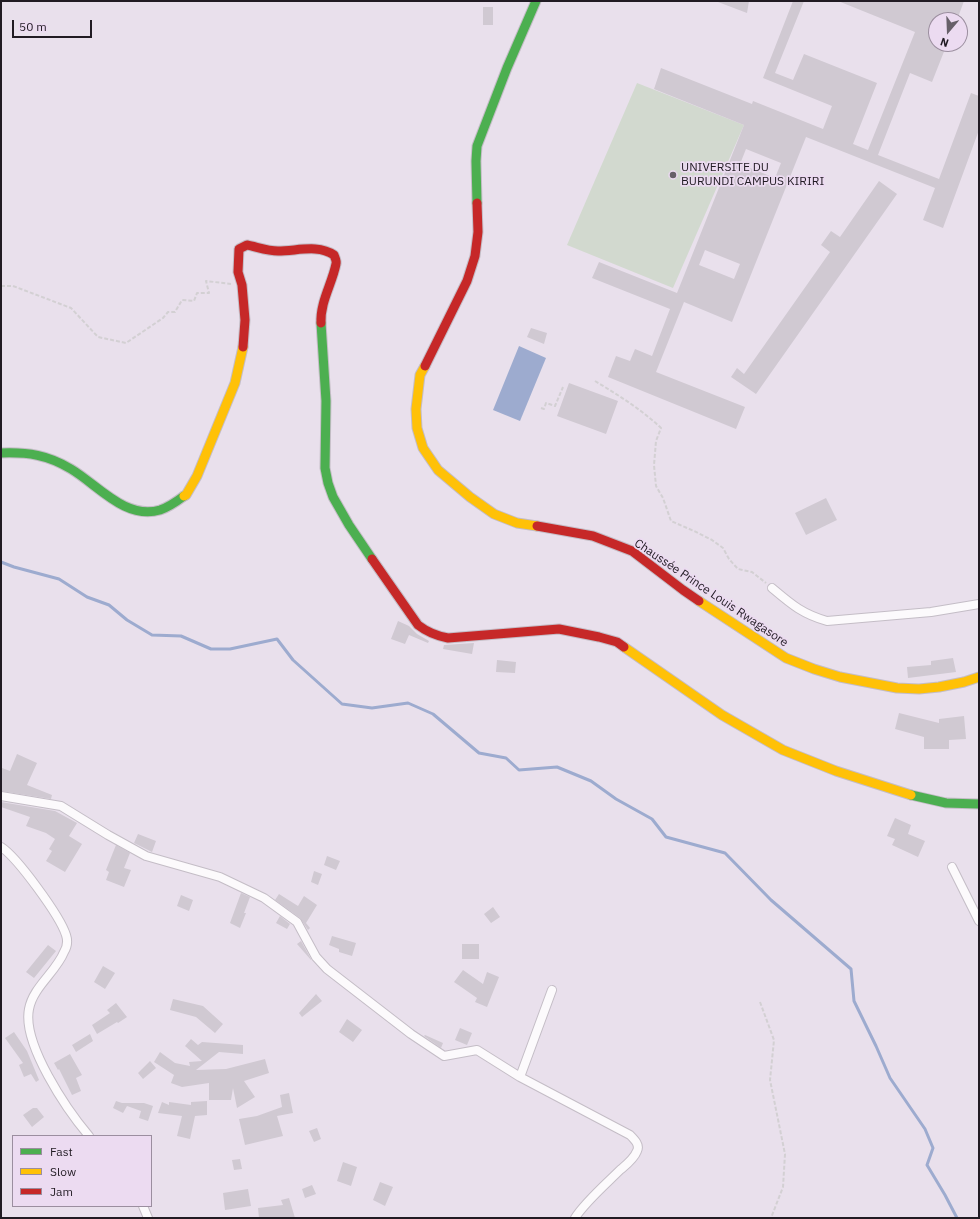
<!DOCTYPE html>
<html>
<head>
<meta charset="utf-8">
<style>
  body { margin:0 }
  #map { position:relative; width:980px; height:1219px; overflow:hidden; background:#e9e0ec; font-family:"IBM Plex Sans",sans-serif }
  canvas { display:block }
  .frame { position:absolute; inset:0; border:2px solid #211b23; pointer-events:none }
  .legend { position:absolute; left:12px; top:1135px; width:140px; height:72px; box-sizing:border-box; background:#ecdbf1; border:1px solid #9b8e9f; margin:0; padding:5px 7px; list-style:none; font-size:12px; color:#211b23 }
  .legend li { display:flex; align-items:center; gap:8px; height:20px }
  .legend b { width:20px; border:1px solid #9b8e9f }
  .north { position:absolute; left:928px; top:12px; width:40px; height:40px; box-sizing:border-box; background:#ecdbf1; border:1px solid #9b8e9f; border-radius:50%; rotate:199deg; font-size:11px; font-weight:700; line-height:16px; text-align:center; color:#211b23 }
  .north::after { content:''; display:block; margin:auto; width:14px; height:18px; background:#676069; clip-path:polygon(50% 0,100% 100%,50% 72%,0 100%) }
  .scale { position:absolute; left:12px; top:20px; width:80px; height:18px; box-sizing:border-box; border:2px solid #211b23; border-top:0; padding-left:5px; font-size:12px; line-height:14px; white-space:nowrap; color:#211b23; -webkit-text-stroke:3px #ecdbf1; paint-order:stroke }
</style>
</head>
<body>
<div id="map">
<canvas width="980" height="1219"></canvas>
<div class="frame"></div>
<ul class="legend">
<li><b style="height:5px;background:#4caf50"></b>Fast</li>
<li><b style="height:5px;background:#ffc107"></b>Slow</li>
<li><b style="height:5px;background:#c62828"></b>Jam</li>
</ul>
<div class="north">N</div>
<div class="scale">50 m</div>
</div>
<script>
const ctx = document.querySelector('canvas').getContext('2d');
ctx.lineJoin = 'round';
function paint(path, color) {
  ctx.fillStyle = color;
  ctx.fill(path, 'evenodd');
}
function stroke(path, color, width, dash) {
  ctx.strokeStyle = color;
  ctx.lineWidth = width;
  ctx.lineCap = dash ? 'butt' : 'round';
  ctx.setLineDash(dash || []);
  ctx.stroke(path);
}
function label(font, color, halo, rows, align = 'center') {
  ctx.font = font + ' "IBM Plex Sans",sans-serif';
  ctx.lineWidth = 3.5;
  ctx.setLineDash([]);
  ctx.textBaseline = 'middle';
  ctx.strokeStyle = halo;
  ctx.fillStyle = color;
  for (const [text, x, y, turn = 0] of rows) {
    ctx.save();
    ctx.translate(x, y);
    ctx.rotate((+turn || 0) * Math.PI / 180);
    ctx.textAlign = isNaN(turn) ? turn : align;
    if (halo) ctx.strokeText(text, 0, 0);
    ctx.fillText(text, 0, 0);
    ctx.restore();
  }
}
const green = new Path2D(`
  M637,83L744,125L673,288L567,245Z`);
const water = new Path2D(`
  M519,346L546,358L520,421L493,410Z`);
const stream = new Path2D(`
  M1,562L14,567L59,579L87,597L109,605L127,620L152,635L181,636L211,649H230L277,639L293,660L342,704L372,708L408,703L433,714L479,753L506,758L519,770L557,767L591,781L616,799L652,819L666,837L725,853L771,900L851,969L854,1001L876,1046L890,1078L925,1129L933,1148L927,1165L945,1195L957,1218`);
const building = new Path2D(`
  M718,1H749L747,13L718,2Z
  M793,1H804L775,73L793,80L804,54L877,83L853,144L868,150L915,32L838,1H964L957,20H936V44H947L932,82L910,73L878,155L939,179L971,93L979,96V130L943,228L923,220L935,188L806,137L732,322L684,302L656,372L745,407L736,429L608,377L616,356L630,361L635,349L652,356L670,309L592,278L599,262L677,293L744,125L654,89L661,68L752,104L753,101L823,129L832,106L763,78ZM746,149L781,163L775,178L740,164ZM705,250L740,264L734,279L699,265Z
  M483,7H493V25H483Z
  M879,181L897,194L756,394L731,377L737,368L744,374L830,252L821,245L831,231L840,237Z
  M531,328L547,333L544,344L527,337Z
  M569,383L618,401L606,434L557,416Z
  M826,498L837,520L806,535L795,513Z
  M398,621L409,626L417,634L429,641L428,643L409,635L405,644L391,639Z
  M474,643L472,654L443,649L444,645Z
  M953,658L956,672L908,678L907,667L931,665V661Z
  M497,660L516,662L515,673L496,672Z
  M899,713L939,723V719L964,716L966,739L949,740V749H924V737L895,729Z
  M17,754L37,763L27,785L52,795L51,799L1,791V773L2,768L10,771Z
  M1,802L55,811L77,823L69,836L82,844L65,872L46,861L52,851L49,849L55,839L46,833L26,826L30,817L1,807Z
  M895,818L911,825L908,834L925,841L918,857L892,845L895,839L887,836Z
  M138,834L156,841L152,852L134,843Z
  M116,845L130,853L124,868L131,870L124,887L106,880L109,872L106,870Z
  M327,856L340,861L336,870L324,865Z
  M314,871L322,874L318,885L311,882Z
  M241,893L250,897L244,913H246L240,928L230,923Z
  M279,894L298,906L304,896L317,905L306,923L310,928L308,930L300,918L275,900Z
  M181,895L193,900L189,911L177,906Z
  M493,907L500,917L491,923L484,914Z
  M280,916L290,924L287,929L276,923Z
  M332,936L356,943L352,956L339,952V949L329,945Z
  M301,941L311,959V960L297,944Z
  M462,944H479V959H462Z
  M48,945L56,951L34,978L26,972Z
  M103,966L115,973L105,989L94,982Z
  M463,970L483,984L487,972L499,977L487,1007L475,1002L477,998L454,982Z
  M316,994L322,1001L302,1017L299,1013Z
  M173,999L203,1006L223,1024L215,1033L196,1017L170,1010Z
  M116,1003L127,1017L118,1023L117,1022L97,1034L92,1025L110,1013L107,1010Z
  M347,1019L362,1030L353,1042L339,1032Z
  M460,1028L472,1033L467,1045L455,1040Z
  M14,1032L27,1051L39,1080L36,1082L31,1074L24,1077L19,1065L23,1063L5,1038Z
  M90,1034L93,1041L76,1052L72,1045Z
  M425,1035L443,1043L441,1048L424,1036Z
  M191,1039L198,1045L202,1042L243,1045V1054L219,1052L196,1070L226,1069L265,1059L269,1073L244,1081L255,1097L237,1108L233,1088L231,1100H209V1083L182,1087L171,1083L174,1075L154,1062L160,1052L175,1063L190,1066L189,1062L202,1061L185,1046Z
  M70,1054L82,1075L76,1078L81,1091L72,1095L59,1069L58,1070L54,1063Z
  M150,1061L156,1068L143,1079L138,1073Z
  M289,1093L293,1113L277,1116L283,1136L245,1145L239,1119L257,1116L282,1107L280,1095Z
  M116,1101L122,1103H144L153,1106L148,1121L139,1118L141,1111L127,1106L123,1113L113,1108Z
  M207,1101V1115L195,1116L190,1139L177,1136L182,1116L158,1113L162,1102L169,1105V1102L191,1105V1102Z
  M33,1108H37L44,1117L32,1127L23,1115Z
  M317,1128L321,1139L314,1142L309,1131Z
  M240,1159L242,1169L234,1170L232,1160Z
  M343,1162L357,1167L351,1186L337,1181Z
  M380,1182L393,1187L385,1206L373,1200Z
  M312,1185L316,1194L305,1198L302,1189Z
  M248,1189L251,1206L225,1210L223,1193Z
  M289,1198L295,1218H259L258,1208L283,1205L281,1200Z`);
const path = new Path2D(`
  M1,286H13L71,308L98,337L126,343L163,318L168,312H175L182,300L194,301L197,293H209L206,281L231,284
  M595,381C618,395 641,409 661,428L656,441L654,465L656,486L663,498L671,521L694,531L712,540L723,548L729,559L738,569L752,572L766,583
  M541,408L544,409L546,403L555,406L563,387
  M760,1002L774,1040L770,1080L785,1154L783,1187L771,1218`);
const street = new Path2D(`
  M772,588C791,604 802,614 827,621L931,612L979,604
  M1,796L61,806L108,835L146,856L220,877L264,898L297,922L316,957L327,969L411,1034L444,1056L477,1050L520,1077L630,1135C635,1140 640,1145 637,1151C634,1159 626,1165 620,1170C607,1183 584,1203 575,1218
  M1,847C17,857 60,916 66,935C68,941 67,947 64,952C56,972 33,987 29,1009C22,1044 67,1110 89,1136
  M952,867L979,921
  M520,1077L552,990
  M143,1206L148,1218`);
const fast = new Path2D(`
  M477,203L476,161L477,146L507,68L536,1
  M321,323L326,401L325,468L328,483L333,497L349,525L372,559
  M1,453C28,452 48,455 71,469C98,485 125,520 160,510C169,507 176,502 184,496
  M911,795L946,803L979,804`);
const slow = new Path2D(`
  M425,366L420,375L416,409L417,428L423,448L438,470L470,497L494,514L517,523L537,526
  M184,496L186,495L197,476L235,383L243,347
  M699,601L786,658L814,669L840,677L897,688L919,689L939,687L964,682L979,677
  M624,647L722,715L783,750L836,771L911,795`);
const jam = new Path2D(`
  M243,347L245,320L242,285L238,272L239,249L247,245C257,247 268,251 278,251C297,251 318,244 334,255C335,258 337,261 336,264C332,284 320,302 321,323
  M425,366L467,281L475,256L478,232L477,203
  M537,526L593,536L632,551L683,590L699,601
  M372,559L418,625C427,632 437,636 448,638L559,629L599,637L617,642L624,647`);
const markers = [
  [673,175,4,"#676069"]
];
const poiNames = [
  ["UNIVERSITE DU",681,168],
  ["BURUNDI CAMPUS KIRIRI",681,182]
];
const streetNames = [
  ["Chaussée Prince Louis Rwagasore",711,593,34]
];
paint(green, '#d2d9cf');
paint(water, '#9dabcf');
stroke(stream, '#9dabcf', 3);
paint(building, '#d0c9d2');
stroke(street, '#c4bdc6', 10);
stroke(fast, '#c4bdc6', 11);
stroke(slow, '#c4bdc6', 11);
stroke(jam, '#c4bdc6', 11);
stroke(path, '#d3d0d3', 2, [4, 2]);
stroke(street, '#fcfafc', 8);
stroke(fast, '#4caf50', 9);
stroke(slow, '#ffc107', 9);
stroke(jam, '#c62828', 9);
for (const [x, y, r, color] of markers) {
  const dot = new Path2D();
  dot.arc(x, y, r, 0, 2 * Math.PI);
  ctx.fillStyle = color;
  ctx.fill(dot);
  stroke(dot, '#ecdbf1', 1.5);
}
label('12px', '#211b23', '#ecdbf1', poiNames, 'left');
label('12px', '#211b23', '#ecdbf1', streetNames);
</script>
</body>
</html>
